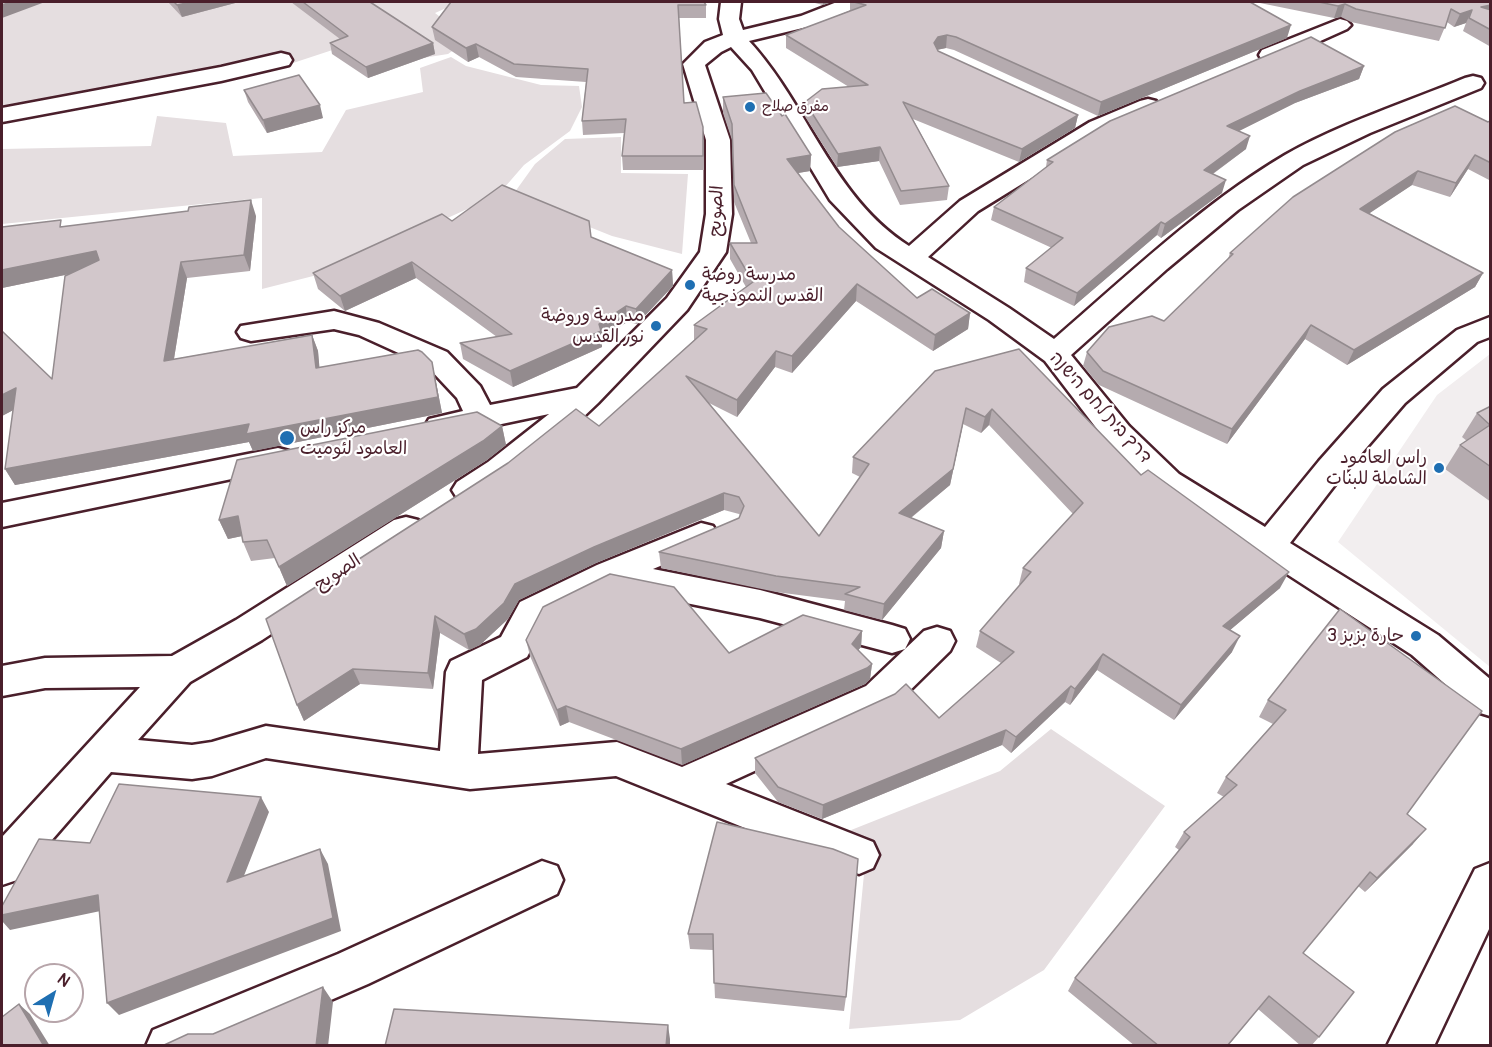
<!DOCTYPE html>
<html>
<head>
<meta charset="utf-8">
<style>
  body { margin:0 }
  #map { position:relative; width:1492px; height:1047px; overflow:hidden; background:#fff; font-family:Pangolin,sans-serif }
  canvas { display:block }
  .frame { position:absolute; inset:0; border:3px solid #4a1f2b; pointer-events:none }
  .north { position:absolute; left:24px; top:963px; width:60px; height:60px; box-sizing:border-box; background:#fff; border:2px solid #b7a5aa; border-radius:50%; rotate:37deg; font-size:16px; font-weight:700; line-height:24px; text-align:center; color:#4a1f2b }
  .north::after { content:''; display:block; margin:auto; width:21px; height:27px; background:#1f6fb2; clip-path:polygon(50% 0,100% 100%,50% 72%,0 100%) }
</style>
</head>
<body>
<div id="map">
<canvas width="1492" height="1047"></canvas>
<div class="frame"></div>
<div class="north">N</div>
</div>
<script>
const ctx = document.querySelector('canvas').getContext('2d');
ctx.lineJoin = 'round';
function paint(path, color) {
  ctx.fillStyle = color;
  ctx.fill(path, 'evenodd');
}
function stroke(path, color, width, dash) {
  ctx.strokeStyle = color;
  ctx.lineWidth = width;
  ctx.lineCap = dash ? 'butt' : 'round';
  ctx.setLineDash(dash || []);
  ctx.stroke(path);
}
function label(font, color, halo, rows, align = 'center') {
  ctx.font = font + ' Pangolin,"Playpen Sans Arabic","Playpen Sans Hebrew",sans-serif';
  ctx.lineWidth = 4.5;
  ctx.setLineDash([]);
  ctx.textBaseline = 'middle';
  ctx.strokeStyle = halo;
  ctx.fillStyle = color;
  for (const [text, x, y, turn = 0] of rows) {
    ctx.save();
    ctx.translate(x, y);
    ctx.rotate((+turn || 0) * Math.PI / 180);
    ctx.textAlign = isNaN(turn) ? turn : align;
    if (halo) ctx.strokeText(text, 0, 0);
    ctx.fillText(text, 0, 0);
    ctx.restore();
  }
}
const built = new Path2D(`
  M1490,354V667L1338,542L1437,395Z`);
const green = new Path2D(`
  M2,2H460L435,13L469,39L448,54L416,59L384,33L290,64L2,110Z
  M451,57L466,66L541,85L579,86L582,107L570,131L524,165L498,195L329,272L262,289V198L2,224V149L151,146L157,116L226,123L233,156L322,152L346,110L423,92L420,68Z
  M621,137V173L688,174L682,254L612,236L512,196L535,164L565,139Z
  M1051,729L1165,806L1044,970L960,1020L849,1029L864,874L836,836L1000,771Z`);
const minor = new Path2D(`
  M721,2H741L739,19L743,30L801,16L837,2H864L861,6L815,25L749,41C808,105 833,198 909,246L960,201L1090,122L1140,101L1148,99L1156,101L1159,106L1156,111L1106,132L978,211L928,257L1009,308L1054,339C1127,276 1202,204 1285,155C1339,124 1407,102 1465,78L1473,76L1481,78L1484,83L1481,88L1370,133L1303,165L1238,210L1167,269L1071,355L1129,426L1179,474L1265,527L1319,461L1383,389L1457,330L1490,317V337L1477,342L1405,403L1341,477L1290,543L1438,635L1490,679V716L1477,712L1412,655L1157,490L1107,442L1045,361L989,320L876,248L830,200L752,70L731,47L721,52L705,65L730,140L732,214L726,252L687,310L598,403L559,440L510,478L479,498L468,502L457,498L452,490L457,482L488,462L549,414L440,437L429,433L425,426L429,419L463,411L457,398L427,366L359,335L334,329L251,341L241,338L237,332L241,326L334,311L379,323L447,352L480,386L490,405L577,388L667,298L700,252L706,214V140L683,64L705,42L723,35L719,19Z
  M1340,19L1347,21L1351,25L1347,29L1278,60L1270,62L1262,60L1259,55L1262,50Z
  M281,53L289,55L292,60L289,65L221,81L2,122V108L221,67Z
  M278,448L289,451L294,459L289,467L2,527V503Z
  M406,517L418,520L423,529L418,538L262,640L190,682L138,740L192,745L212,742L266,726L440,751L446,672L451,661L501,637L520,602L597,565L701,523L713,526L718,535L713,544L653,569L760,590L892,625L905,629L910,639L905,649L892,653L760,618L612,588L545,622L527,657L482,680L478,754L617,742L682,767L866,686L924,631L937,627L950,631L955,641L950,651L892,708L726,784L873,842L879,855L873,868L859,874L616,776L470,789L266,758L212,776L192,779L111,772L17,880L2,885V837L140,687L45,688L2,696V666L45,658L172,656L236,620L394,520Z
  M542,861L557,866L563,880L557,894L368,984L224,1046H146L153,1030L338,954Z
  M1490,863V927L1434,1046H1387L1475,869Z`);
const wall = new Path2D(`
  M168,2H239L182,17Z
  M291,2H370L433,43L435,54L368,78L332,54L330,43L340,39Z
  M451,2L706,5V18H679L684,103L703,127L704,170H623L622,156L624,133L583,135L582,121L586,82L516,77L479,57L468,62L435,40L432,27Z
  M811,2H832L823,5Z
  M850,2H1250L1287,38L1098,116L954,50L946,48L937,50L938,51L1078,115L1075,128L1019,162L913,119L949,186L947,200L900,205L879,161L837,167L804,115L805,102L849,87L786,48V35L850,11Z
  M1255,2H1491V47L1463,31L1466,23L1454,27L1447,22L1439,41L1351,22L1341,17L1334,18Z
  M1364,66L1359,79L1295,103L1239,131L1246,149L1213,174L1222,193L1161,238L1157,235L1074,306L1024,282L1026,268L1052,248L991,220L994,207L1046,167L1047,160Z
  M244,90L323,118L267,133L248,102Z
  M723,97L782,116L811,155L810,171L798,173L839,227L917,298L970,313L968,329L933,351L856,301L792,373L775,367L737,417L709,403L819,536L860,477L852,473L853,457L935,371L1141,475L1280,588L1230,630L1232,652L1174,720L1097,670L1070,705L1065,702L1011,753L1002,745L822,819L778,802L755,773V758L939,718L1001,663L976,647L980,631L1020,585L1019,584L1023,568L1073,514L989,425L981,433L963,424L950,485L911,518L944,531L941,548L882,620L844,610L845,601L776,592L661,568L659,552L739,518L740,515L739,514L724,510L596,563L519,600L508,619L480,645L469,650L440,633L433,689L360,684L304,721L297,705L599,426L694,340V325L746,287L730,259V243H751L734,202L732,140L723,113Z
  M1491,120V181L1468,169L1450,197L1412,185L1369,213L1483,273L1475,287L1347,365L1305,339L1227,444L1099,385L1083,366L1087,352L1164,321L1228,259L1230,253L1488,122Z
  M256,216L250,271L187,278L174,359L312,335L318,351L319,367L432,362L442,413L253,451L249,442L15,485L5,469L13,410L2,416V331L52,379L70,274L2,288V227L64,226Z
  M452,221L591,237L672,270L673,286L637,324L627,322L602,339V347L513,387L463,359L460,343L497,337L416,278L345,311L318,289L313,273Z
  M1491,406V502L1445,469L1460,445L1467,441L1462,437L1477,413Z
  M502,426L506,445L487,460L287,586L275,558L251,561L243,542L242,536L228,539L219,520Z
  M1340,609L1407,814L1413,844L1365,892L1358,886L1303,953L1319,1037L1311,1046H1301L1258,1009L1228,1046H1135L1068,991L1075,978L1179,850L1175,847L1184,832L1224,797L1217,793L1226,777L1273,724L1259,717L1268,700Z
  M862,631L861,647L858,650L872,664L870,679L865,684L682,765L569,722L560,726L530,656L526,640L729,653Z
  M717,822L846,997L844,1011L715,998L713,950L690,949L688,934Z`);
const shadedWall = new Path2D(`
  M9,2H45L2,18V4Z
  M191,2H239L182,17L177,5Z
  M823,2H832L823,5Z
  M1345,4L1341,17L1334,18L1338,6Z
  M1491,5V16L1481,7Z
  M1472,10L1466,23L1454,27L1460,14Z
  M1291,25L1287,38L1098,116L1101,102Z
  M947,35L946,48L936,50L934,43L938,37Z
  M433,43L435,54L368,78L366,67Z
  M476,44L479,57L468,62L466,48Z
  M1364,66L1359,79L1295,103L1223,139L1227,126L1300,91Z
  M320,105L323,118L267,133L263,120Z
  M1078,115L1075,128L1019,162L1022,149Z
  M1250,136L1246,149L1200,183L1204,170Z
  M880,147L879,161L837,167L838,154Z
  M811,155L810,171L786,175L787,159Z
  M1475,155L1468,169L1450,197L1456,183Z
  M1418,171L1412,185L1355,223L1360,209Z
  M1226,180L1222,193L1161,238L1165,224Z
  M251,200L256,216L250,271L244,255Z
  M1161,222L1157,235L1074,306L1077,293Z
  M96,251L103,267L2,288V270Z
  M181,262L187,278L171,377L164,361Z
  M412,262L416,278L345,311L340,296Z
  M672,270L673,286L637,324L636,309Z
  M1483,273L1475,287L1347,365L1354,350Z
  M857,284L856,301L792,373V356Z
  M626,306L627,322L602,339V347L513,387L510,371L599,324Z
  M970,313L968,329L933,351L935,335Z
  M1311,325L1305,339L1227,444L1232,429Z
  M312,335L318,351L321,384L316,368Z
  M776,351L775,367L737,417V400Z
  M432,362L442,413L253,451L249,442L15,485L5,469Z
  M16,388L25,404L2,416V395Z
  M992,409L989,425L981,433L985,417Z
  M963,424L950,485L897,529L899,513Z
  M502,426L506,445L487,460L287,586L279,567Z
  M724,493V510L596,563L519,600L508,619L480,645L469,650L464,634L515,584L594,547Z
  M238,516L247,535L228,539L219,520Z
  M944,531L941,548L882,620L884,604Z
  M1289,572L1280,588L1216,642L1223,626Z
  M435,616L440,633L433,689L428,673Z
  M862,631L861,647L850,660L852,644Z
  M1240,636L1232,652L1174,720L1181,705Z
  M1103,654L1097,670L1070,705L1075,689Z
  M872,664L870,679L865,684L682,765L681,749Z
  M353,669L360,684L304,721L297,705Z
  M1071,686L1065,702L1011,753L1016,737Z
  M566,706L569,722L560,726L557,710Z
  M1006,730L1002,745L822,819L823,805Z
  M261,797L269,812L236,896L227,882Z
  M1426,829L1413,844L1365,892L1377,878Z
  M320,849L328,864L341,931L119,1015L107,1003Z
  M98,895L110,909L10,930L2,921V915Z
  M323,987L333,1002L328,1046H316Z
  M19,1004L30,1014L50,1046H44Z
  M668,1025L670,1039V1046H666Z`);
const building = new Path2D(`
  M174,2H191L177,5Z
  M303,2H370L433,43L366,67L330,43L348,36Z
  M451,2H704L706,5H678L684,103L696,102L703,127V156H622L626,119L582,121L588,69L514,64L476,44L466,48L432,27Z
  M854,2H1250L1291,25L1101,102L956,37L947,35L938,37L934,43L938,51L1078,115L1022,149L903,102L949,186L901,191L880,147L838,154L805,102L822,89L868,85L786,35L866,5Z
  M1319,2H1491V5L1481,7L1491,10V30L1469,18L1472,10L1460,14L1451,9L1445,28L1356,9L1345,4L1338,6Z
  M1311,37L1364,66L1300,91L1227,126L1250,136L1204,170L1226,180L1165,224L1161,222L1077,293L1026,268L1063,238L994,207L1053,162L1047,160L1110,121Z
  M299,75L320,105L263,120L244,90Z
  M766,93L782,116L785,114L811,155L787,159L839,227L917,298L932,289L970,313L935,335L857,284L792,356L776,351L737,400L686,376L819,536L869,464L853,457L935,371L1019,349L1141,475L1148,470L1289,572L1223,626L1240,636L1181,705L1103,654L1075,689L1071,686L1016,737L1006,730L823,805L778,787L755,758L895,694L906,684L939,718L1014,652L980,631L1031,572L1023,568L1083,503L992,409L985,417L966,408L953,469L899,513L944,531L884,604L845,594L860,587L776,576L659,552L739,518L744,506L739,497L724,493L594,547L515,584L504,603L476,629L464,634L435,616L428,673L353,669L297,705L266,619L508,463L576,409L599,426L707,329L694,325L753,282L730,243H757L734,185L732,124L723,97Z
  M1455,106L1488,122L1491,120V163L1475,155L1456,183L1418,171L1360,209L1483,273L1354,350L1311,325L1232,429L1103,371L1087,352L1109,327L1152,316L1164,321L1233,254L1230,253L1293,197L1395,132Z
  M502,185L589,221L591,237L672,270L636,309L626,306L599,324L601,331L510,371L460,343L512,334L412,262L340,296L313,273L442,214L452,221Z
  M251,200L244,255L181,262L164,361L312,335L316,368L418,350L422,352L432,362L438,397L246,434L249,424L5,469L16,388L2,395V331L52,379L65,276L99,260L96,251L2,270V227L61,220L60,227L188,211L189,207Z
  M1491,406V467L1460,445L1490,425L1477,413Z
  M477,412L502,426L483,441L279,567L267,540L243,542L238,516L219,520L237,460Z
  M610,574L674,587L729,653L803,615L862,631L852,644L872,664L867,668L681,749L566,706L557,710L526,640L543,607Z
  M1340,609L1482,711L1407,814L1426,829L1377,878L1370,872L1303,953L1354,992L1319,1037L1269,996L1227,1046H1159L1075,978L1190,837L1184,832L1237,785L1226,777L1286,710L1268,700Z
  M119,784L261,797L227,882L320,849L333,918L107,1003L98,895L2,915V906L39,839L90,843Z
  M717,822L833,849L858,859L846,997L714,983L713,934H688Z
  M323,987L316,1046H162L188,1034H213Z
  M19,1004L44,1046H2V1017Z
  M394,1009L668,1025L666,1046H385Z`);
const markers = [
  [750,107,6,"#1f6fb2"],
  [690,285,6,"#1f6fb2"],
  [656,326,6,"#1f6fb2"],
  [287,438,8,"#1f6fb2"],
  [1439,468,6,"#1f6fb2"],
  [1416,636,6,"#1f6fb2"]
];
const farPoinames = [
  ["مفرق صلاح",762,107]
];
const streetNames = [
  ["الصويح",717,211,-87],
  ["דרך בית לחם הישנה",1100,408,48],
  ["الصويح",338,573,-33]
];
const poiNames = [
  ["مدرسة روضة",702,275,"left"],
  ["القدس النموذجية",702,296,"left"],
  ["مدرسة وروضة",644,316],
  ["نور القدس",644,337],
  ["مركز راس",300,428,"left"],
  ["العامود لئوميت",300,449,"left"],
  ["راس العامود",1427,458],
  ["الشاملة للبنات",1427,479],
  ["حارة بزبز 3",1404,636]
];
paint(built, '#f2eeef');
paint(green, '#e5dee0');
stroke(minor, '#4a1f2b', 5);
paint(minor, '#fff');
paint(wall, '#b5abaf');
paint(shadedWall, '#938b8e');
paint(building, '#d2c7cb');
stroke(building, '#938b8e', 1.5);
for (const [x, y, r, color] of markers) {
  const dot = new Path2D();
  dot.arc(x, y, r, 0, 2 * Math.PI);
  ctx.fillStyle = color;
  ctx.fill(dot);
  stroke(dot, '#fff', 2);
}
label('15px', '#4a1f2b', '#fff', farPoinames, 'left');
label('18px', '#4a1f2b', '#fff', streetNames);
label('18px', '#4a1f2b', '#fff', poiNames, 'right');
</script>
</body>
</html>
